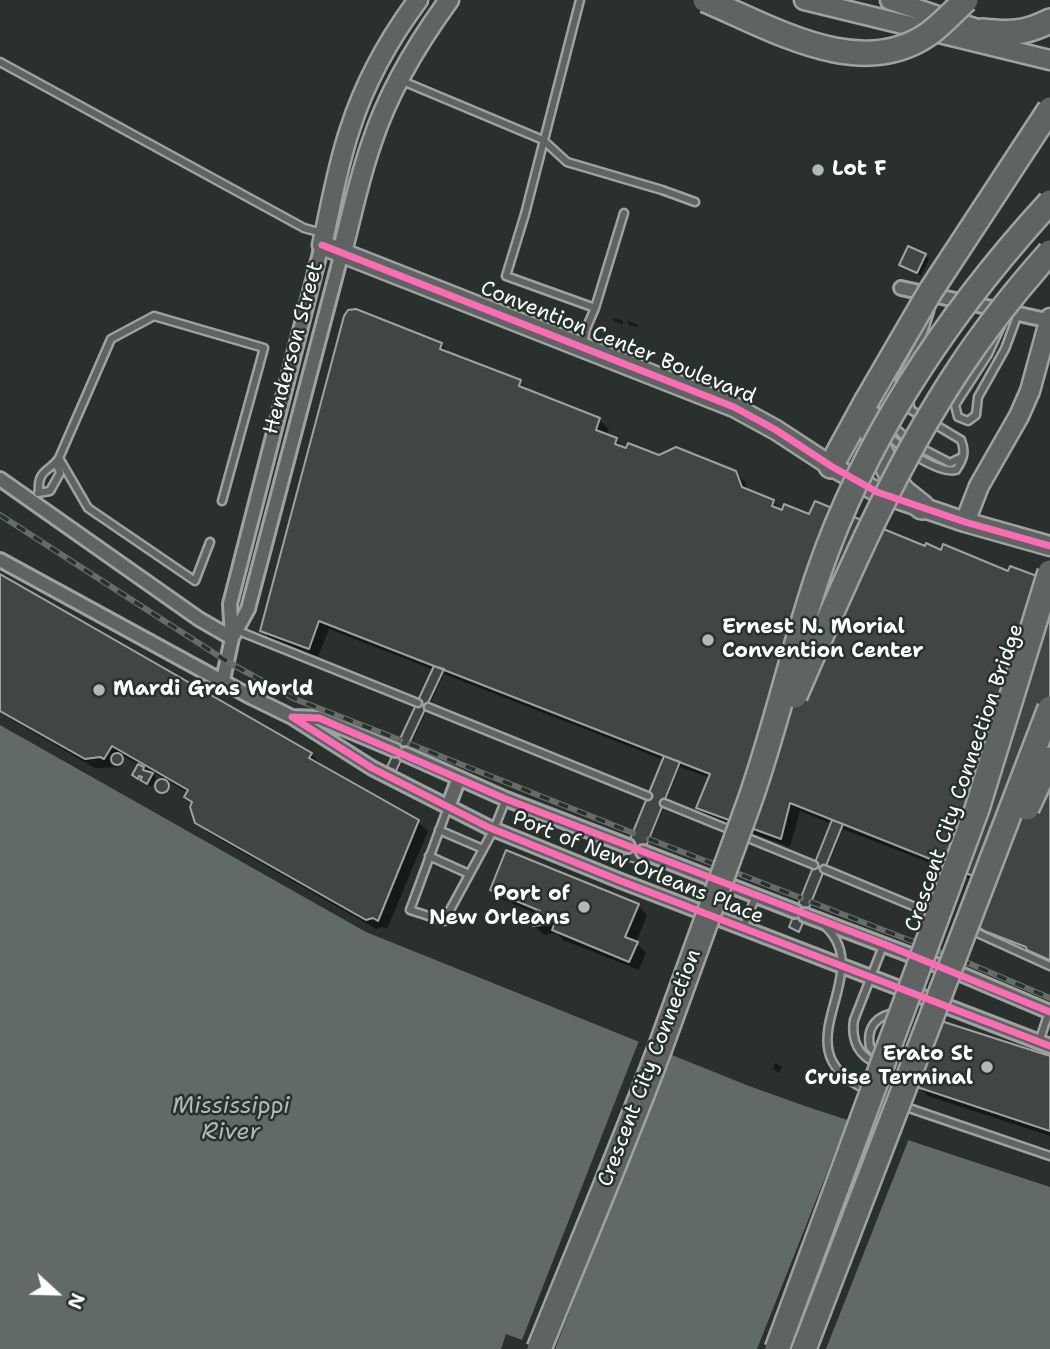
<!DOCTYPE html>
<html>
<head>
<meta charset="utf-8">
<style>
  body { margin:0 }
  #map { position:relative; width:1050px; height:1349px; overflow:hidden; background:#29302d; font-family:"Shantell Sans",sans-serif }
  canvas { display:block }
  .north { position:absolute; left:21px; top:1258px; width:70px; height:70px; -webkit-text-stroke:5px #26332d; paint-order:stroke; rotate:112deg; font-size:19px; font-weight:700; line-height:28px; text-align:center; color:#fff }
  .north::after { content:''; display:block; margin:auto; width:24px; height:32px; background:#fff; clip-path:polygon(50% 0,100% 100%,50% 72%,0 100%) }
</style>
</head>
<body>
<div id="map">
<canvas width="1050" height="1349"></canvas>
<div class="north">N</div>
</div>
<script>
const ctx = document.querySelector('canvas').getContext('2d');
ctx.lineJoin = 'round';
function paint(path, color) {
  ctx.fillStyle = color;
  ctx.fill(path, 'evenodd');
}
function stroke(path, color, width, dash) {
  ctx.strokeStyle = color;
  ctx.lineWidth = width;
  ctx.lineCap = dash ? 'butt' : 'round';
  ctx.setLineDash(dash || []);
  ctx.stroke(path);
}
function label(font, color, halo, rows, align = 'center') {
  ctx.font = font + ' "Shantell Sans",sans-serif';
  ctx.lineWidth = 5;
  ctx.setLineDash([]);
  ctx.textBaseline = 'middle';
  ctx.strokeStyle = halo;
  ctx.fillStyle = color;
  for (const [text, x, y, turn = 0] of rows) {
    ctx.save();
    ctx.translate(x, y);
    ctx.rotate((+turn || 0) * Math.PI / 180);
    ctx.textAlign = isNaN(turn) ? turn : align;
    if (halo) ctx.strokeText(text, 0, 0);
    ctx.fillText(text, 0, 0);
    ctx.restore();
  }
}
const water = new Path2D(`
  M0,725L366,932L749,1086L805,1106L1050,1187V1349H0Z`);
const pier = new Path2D(`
  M640,1038L671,1050L555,1349H501L506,1334L522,1340Z
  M849,1117L910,1136L826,1349H757Z`);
const shadow = new Path2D(`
  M925,255L929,259L921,276L901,265Z
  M613,318L622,320L623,324L614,321Z
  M628,321L637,324L638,327L629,325Z
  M441,344L450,354L520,382L529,391L599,420L609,429L606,436L616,440L627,450L735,472L745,482L748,492L773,502L783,512L810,516L925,548L1050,587V964L973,928L978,882L843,829L800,932L793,929L832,824L800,811L790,847L708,817L698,808L710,778L680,767L640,865L626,860L664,760L444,674L398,771L391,768L434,670L329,629L318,657L271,640L262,630Z
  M0,576L311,754L321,764L319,766L418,822L428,831L387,929L383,927L376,929L207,832L197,822L193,804L186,797L188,793L151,771L156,778L152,787L147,784L134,775L139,765L124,756L118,767L95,768L0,713Z
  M160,781H163L170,788L166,794L164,795L157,787Z
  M492,890L638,905L647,915L636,943L646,953L639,970L563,940L557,933L544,935L535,926L540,915L501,899Z
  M1050,1058V1136L928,1096L919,1087Z
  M775,1063L782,1067L779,1073L773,1069Z`);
const building = new Path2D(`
  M908,246L926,254L917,273L899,265Z
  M356,309L442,343L440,349L521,380L519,386L600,418L596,430L617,438L615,444L626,448L628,443L659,455L676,447L736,471L742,487L774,500L772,506L782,510L784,504L809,514L815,501L925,546L926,543L941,550L943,544L1008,571L1010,566L1045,579L1050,593V960L1027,950L1026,947L987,932L962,918L978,878L790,803L781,839L696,808L710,774L319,621L309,649L260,631L344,316L348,310Z
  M0,574L312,753L309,758L419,820L378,921L373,918L366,920L195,823L190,807L192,802L184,797L188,790L112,746L104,759L100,757L85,759L0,711Z
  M434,666L444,669L396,771L387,767Z
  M111 759a6 6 0 1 1 12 0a6 6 0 1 1-12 0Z
  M664,756L680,762L639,864L622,859Z
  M138,764L144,767L143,770L153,773L147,784L140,780L142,777L139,776L138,779L132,775Z
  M155 786a7 7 0 1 1 14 0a7 7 0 1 1-14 0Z
  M832,820L843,824L799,932L789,927Z
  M506,850L639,904L625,937L638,942L629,962L552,930L557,917L552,915L550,924L533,926L540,911L490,890Z
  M941,1021L1050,1056V1131L917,1087Z`);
const lane = new Path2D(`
  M580,0L525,214L506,276L595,308L586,329L583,346
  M0,62L304,228L322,233
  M400,80L543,140L567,162L662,190L695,202
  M595,308L624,213
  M1001,326L988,354L955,405L958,417L968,421L976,415L978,397L1005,349L1018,314
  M900,381L920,342L930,311
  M892,425L910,441
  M886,433C898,446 938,474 956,470C963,460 966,452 961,440L911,410L909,402
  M919,447L950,463L962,457
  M59,458L88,508L195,581L210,542
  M39,492C37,469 50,472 59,458L111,339L154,316L264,348L222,501
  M38,493L50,491L60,473L56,463
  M236,630L418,703
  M428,707L648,796
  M664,803L733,831
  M448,807L410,910L444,921L494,829L506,799
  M439,830L483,849
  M743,836L814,865
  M429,856L469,874
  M824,869L920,909
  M826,927C878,977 776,1050 867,1090
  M743,928L756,896
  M973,931L1050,966
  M1039,1042L1049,1012
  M880,1058L870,1047C866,1028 877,1014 897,1013
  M878,1064C858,1056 851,1040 854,1020L883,946
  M903,1106L1050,1156`);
const street = new Path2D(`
  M901,288L1050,321
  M0,479L199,619L232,638
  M0,560L251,697L292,717
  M232,638L248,609L342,252
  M223,680L232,638L230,604L322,245
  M395,750L319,718L292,717L372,768L488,827L621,881L1050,1046
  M405,754L506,799L628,846
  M448,807L459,778
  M643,852L795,911
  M805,915L963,975L1050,1012`);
const secondary = new Path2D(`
  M418,0C389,39 365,82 350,129C337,167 331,206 322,245L734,407L776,430L831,466L877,492L965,522L1050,546
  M804,0L1050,60
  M890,0L992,34
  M342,252C352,215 359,178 372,142C389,90 417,44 449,0
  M965,522L979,486L1019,416L1030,391L1050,318`);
const highway = new Path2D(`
  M982,31C1010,34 1024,34 1050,21
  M866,402L868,425L890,472L902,491L922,507
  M831,466L866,402`);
const rail = new Path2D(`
  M0,515L228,662L295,699L400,740
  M410,744L633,833
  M649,839L801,898
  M811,902L968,963L1050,998`);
const highwayBridge = new Path2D(`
  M705,0C772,28 861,83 930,33C943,23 954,11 966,0
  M866,402L930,292L1050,109
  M795,696C844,584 892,470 959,369C986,328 1018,288 1050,252
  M1027,808L1050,759
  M539,1349C579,1249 622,1149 660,1048C690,967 719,885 749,803C776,727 793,648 819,572C867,433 951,310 1050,202
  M777,1349L977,809L1050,572
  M804,1349L1050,708`);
const cycleway = new Path2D(`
  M322,245L734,407L776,430L831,466L877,492L965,522L1050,546
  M1050,1012L884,944L506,799L319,718L292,717L372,768L488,827L621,881L1050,1046`);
const markers = [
  [818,170,7,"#b4b7b6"],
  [708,640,7,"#b4b7b6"],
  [99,690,7,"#b4b7b6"],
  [584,907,7,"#b4b7b6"],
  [987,1067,7,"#b4b7b6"]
];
const poiNames = [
  ["Lot F",832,170],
  ["Ernest N. Morial",722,628],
  ["Convention Center",722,652],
  ["Mardi Gras World",113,690],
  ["Port of",570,895,"right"],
  ["New Orleans",570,919,"right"],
  ["Erato St",973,1055,"right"],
  ["Cruise Terminal",973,1079,"right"]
];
const streetNames = [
  ["Convention Center Boulevard",618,343,22],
  ["Henderson Street",294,348,-75],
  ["Crescent City Connection Bridge",965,778,-71],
  ["Port of New Orleans Place",638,868,22],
  ["Crescent City Connection",650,1068,-69]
];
const waterNames = [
  ["Mississippi",231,1107],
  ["River",231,1133]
];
paint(water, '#616a66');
paint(pier, '#29302d');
paint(shadow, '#0007');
paint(building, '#414644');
stroke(building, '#9fa2a0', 2);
stroke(lane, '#9fa2a0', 11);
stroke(street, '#9fa2a0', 18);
stroke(secondary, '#9fa2a0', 23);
stroke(highway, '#9fa2a0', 28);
stroke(lane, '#5f6362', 6);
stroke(street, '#5f6362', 12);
stroke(secondary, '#5f6362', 18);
stroke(highway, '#5f6362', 23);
stroke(rail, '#686c69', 6);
stroke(rail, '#26332d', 3.5, [10]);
stroke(highwayBridge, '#9fa2a0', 28, []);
stroke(highwayBridge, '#5f6362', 23);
stroke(cycleway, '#f96db3', 7);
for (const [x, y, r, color] of markers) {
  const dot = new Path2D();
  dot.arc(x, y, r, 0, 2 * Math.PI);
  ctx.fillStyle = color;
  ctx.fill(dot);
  stroke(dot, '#26332d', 2.5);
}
label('bold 21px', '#fff', '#26332d', poiNames, 'left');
label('21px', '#fff', '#26332d', streetNames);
label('italic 23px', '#b3b8b6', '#26332d', waterNames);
</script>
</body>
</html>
